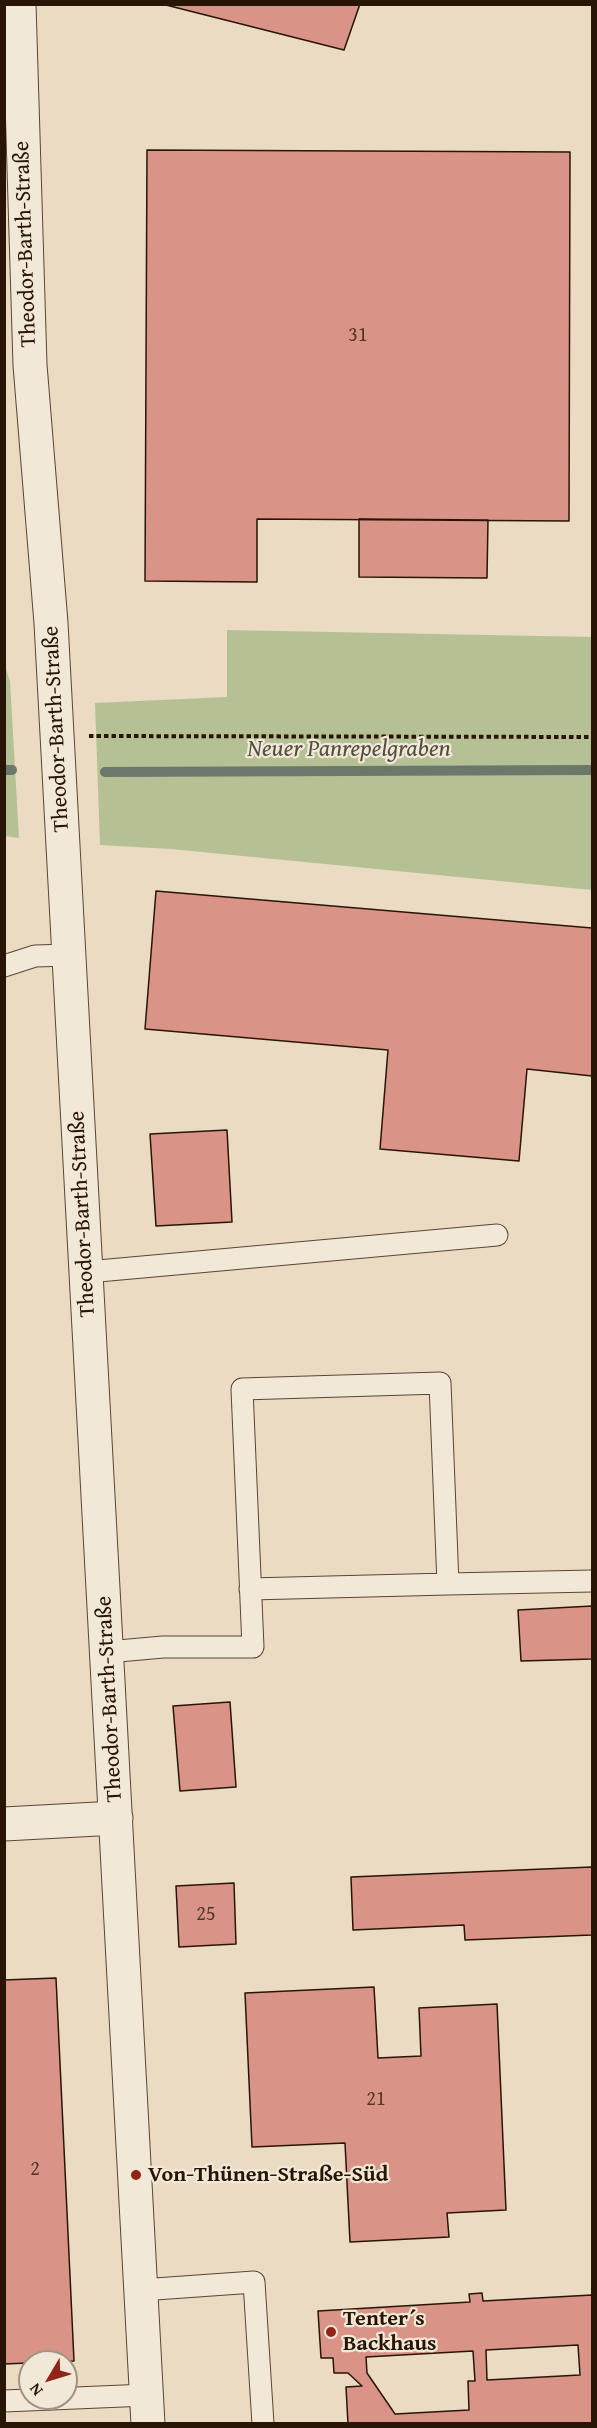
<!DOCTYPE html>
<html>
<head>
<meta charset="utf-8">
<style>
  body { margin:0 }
  #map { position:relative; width:597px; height:2428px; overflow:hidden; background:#eadbc2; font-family:"Gentium Book Plus",serif }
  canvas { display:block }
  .frame { position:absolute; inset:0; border:6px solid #291505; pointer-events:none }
  .north { position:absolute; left:18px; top:2350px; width:60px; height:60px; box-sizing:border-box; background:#f1e8d7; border:2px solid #a19483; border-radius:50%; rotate:232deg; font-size:16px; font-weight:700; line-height:24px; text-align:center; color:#291505 }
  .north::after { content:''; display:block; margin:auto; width:21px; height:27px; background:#8f2418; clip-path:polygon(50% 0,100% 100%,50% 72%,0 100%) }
</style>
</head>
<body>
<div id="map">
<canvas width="597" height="2428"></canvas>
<div class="frame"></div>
<div class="north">N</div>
</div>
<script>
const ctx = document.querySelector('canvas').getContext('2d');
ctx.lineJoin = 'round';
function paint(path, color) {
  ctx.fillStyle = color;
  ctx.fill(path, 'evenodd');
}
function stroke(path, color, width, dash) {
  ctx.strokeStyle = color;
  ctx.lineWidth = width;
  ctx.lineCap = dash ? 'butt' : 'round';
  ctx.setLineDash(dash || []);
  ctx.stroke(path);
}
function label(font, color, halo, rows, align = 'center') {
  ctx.font = font + ' "Gentium Book Plus",serif';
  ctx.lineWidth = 4.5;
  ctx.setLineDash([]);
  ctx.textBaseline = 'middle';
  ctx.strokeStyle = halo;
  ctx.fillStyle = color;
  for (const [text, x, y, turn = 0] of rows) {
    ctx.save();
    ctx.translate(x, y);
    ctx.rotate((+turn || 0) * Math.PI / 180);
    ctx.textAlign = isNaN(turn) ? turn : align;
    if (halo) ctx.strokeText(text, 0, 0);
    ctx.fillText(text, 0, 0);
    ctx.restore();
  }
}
const green = new Path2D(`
  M227,630L592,637V890L171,849L100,845L95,703L227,697Z
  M4,663L10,681L19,838L5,836Z`);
const stream = new Path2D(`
  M4,770H12
  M105,772L592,770`);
const building = new Path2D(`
  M162,4H360L344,50Z
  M147,150L570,152L569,521L257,519V582L145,581Z
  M359,519L488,520L487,578L359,577Z
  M156,891L592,928V1076L527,1069L519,1161L380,1149L388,1050L145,1029Z
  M227,1130L232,1222L156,1226L150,1134Z
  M592,1606V1659L521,1661L518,1610Z
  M230,1702L236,1787L180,1791L173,1706Z
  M592,1867V1935L465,1940L464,1925L353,1930L351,1877Z
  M234,1883L236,1944L179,1947L176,1886Z
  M56,1978L74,2361L4,2364V1980Z
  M374,1987L378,2058L421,2056L419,2008L497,2004L506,2210L447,2213L449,2237L350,2242L345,2143L252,2147L245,1993Z
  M482,2293L483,2301L592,2295V2424H348L346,2387L362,2386L348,2373H334L333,2358H321L318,2311L470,2302L469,2294ZM578,2345L580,2375L487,2380L486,2350ZM473,2351L475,2381H468L469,2410L395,2414L367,2373L366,2357Z`);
const path = new Path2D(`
  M89,736L592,737`);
const service = new Path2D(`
  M4,966L35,956L69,955
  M87,1272L497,1235
  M448,1584L592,1581
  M107,1652L163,1647H253L242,1389L440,1383L448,1584L250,1589
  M141,2290L254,2282L263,2424
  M4,2401L147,2395`);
const minor = new Path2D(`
  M19,4L30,365L51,623L148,2424
  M4,1824L116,1818`);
const markers = [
  [136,2175,6,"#8f2418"],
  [331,2332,6,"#8f2418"]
];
const numberNames = [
  ["31",358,336],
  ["25",206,1915],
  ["21",376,2100],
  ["2",35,2170]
];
const streetNames = [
  ["Theodor-Barth-Straße",26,244,-92],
  ["Theodor-Barth-Straße",57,729,-93],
  ["Theodor-Barth-Straße",83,1214,-93],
  ["Theodor-Barth-Straße",110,1699,-93]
];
const poiNames = [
  ["Von-Thünen-Straße-Süd",148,2175],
  ["Tenter´s",343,2319],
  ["Backhaus",343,2344]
];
const waterNames = [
  ["Neuer Panrepelgraben",349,750]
];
paint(green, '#b5c195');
stroke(stream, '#6c796a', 10);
paint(building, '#d99487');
stroke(building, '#291505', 1.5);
stroke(service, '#594634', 23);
stroke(minor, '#594634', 35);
stroke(path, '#291505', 4, [4.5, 3]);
stroke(service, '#f1e8d7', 21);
stroke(minor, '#f1e8d7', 33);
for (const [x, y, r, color] of markers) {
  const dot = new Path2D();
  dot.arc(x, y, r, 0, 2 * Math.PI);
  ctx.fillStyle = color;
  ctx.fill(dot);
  stroke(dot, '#f1e8d7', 2);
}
label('20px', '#553526', null, numberNames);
label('22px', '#291505', '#f1e8d7', streetNames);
label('bold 22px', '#291505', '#f1e8d7', poiNames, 'left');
label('italic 24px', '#504f40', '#f1e8d7', waterNames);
</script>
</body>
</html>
